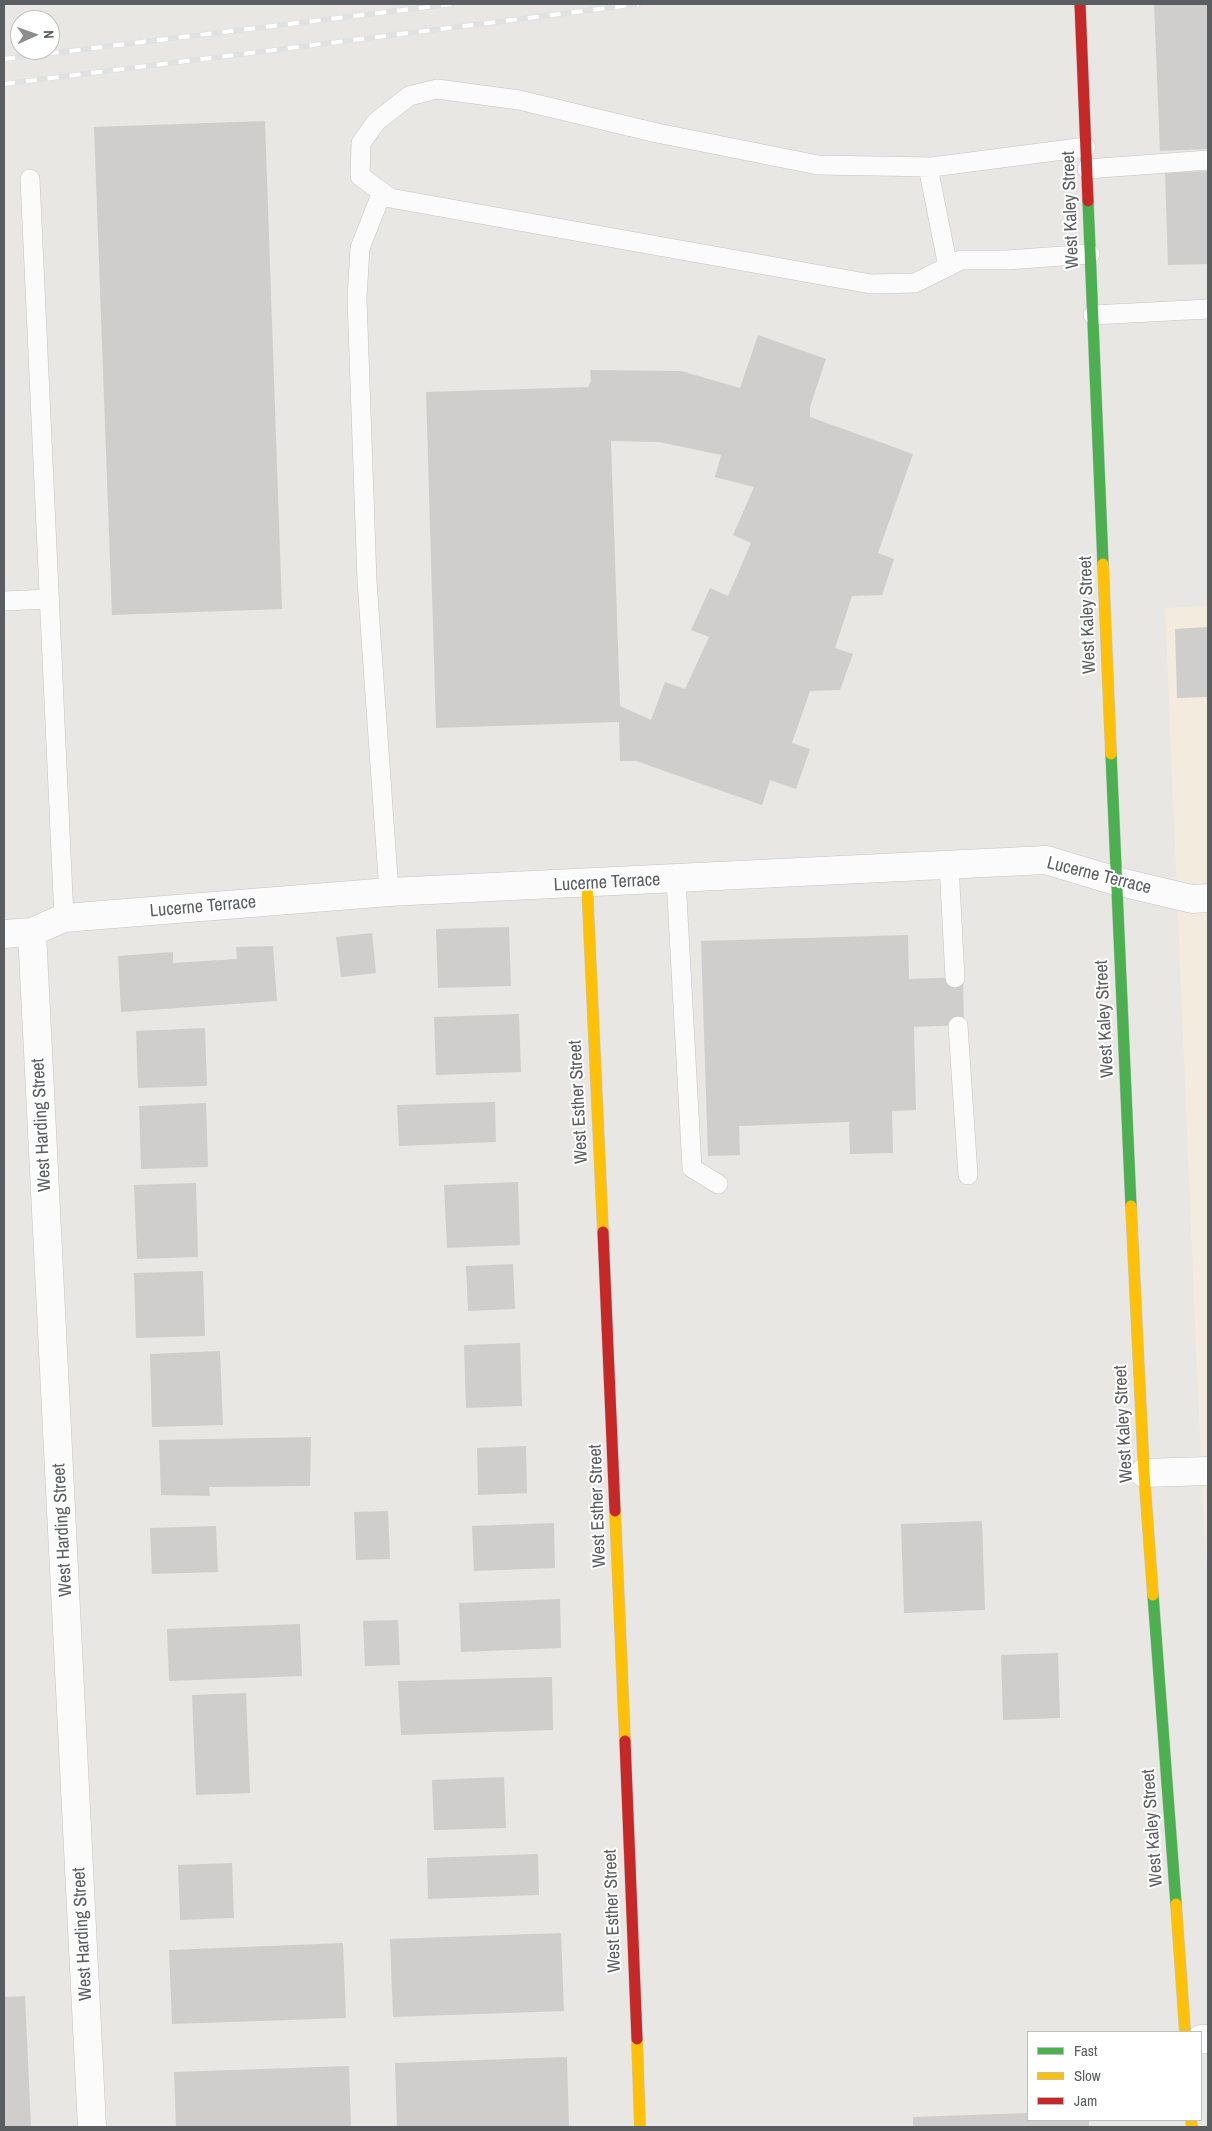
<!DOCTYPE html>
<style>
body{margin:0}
#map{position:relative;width:1212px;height:2131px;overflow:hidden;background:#e9e7e4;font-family:"Archivo Narrow",sans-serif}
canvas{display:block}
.frame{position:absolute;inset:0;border:5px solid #5a5e60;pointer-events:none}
.legend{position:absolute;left:1027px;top:2031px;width:175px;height:90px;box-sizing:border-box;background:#fff;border:1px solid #bdbfbf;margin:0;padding:6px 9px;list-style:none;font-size:15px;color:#5a5e60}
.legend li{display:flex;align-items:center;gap:10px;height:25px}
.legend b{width:25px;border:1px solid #bdbfbf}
.north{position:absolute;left:10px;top:10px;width:50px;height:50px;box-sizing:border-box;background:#fff;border:1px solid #bdbfbf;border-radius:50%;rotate:88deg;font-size:14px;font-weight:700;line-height:20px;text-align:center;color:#5a5e60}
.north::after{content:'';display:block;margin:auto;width:18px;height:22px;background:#8c8e8e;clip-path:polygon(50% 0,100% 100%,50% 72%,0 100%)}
</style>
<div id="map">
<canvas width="1212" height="2131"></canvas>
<div class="frame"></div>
<ul class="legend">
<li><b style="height:6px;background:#4caf50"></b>Fast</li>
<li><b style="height:6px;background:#ffc107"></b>Slow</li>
<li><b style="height:6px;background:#c62828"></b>Jam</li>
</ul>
<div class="north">N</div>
</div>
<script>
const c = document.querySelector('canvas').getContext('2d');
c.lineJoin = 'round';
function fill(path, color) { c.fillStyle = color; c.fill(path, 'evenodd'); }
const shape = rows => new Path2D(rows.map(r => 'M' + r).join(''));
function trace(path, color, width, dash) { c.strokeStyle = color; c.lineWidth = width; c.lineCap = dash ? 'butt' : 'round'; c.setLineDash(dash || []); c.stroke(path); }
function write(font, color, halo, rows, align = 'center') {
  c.font = font + ' "Archivo Narrow",sans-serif'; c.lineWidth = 4; c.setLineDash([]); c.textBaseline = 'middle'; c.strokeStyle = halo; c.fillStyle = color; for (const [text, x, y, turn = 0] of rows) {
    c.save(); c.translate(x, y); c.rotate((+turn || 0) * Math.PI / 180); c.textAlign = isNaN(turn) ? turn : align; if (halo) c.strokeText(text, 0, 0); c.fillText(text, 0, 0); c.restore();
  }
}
fill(shape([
 [1208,606,1208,1582,1203,1510,1165,608]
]), '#f2ebde');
fill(shape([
 [1154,4,1208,4,1208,149,1160,151],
 [265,121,282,609,112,615,94,127],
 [1208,171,1208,264,1168,265,1165,173],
 [758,335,826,359,810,407,810,417,913,454,878,553,894,559,882,595,852,596,835,648,853,654,840,690,810,691,792,743,810,749,796,789,770,780,762,805,636,761,620,761,619,722,436,728,426,392,588,387,591,381,590,370,681,371,740,388],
 [611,441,659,442,721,455,715,477,754,487,733,535,751,543,728,596,710,588,691,630,709,637,685,689,665,682,651,720,620,706],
 [1208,627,1208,697,1177,698,1175,629],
 [509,927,511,986,438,988,436,929],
 [372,933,376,973,341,977,336,937],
 [908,935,909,979,963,977,964,1025,914,1027,916,1110,892,1111,893,1153,850,1154,849,1122,739,1126,740,1155,708,1156,701,941],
 [273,946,277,1001,121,1012,118,956,173,952,173,963,237,959,236,947],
 [519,1014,521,1072,436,1075,434,1017],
 [205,1028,207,1086,138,1088,136,1031],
 [495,1102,496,1142,399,1146,397,1105],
 [206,1103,208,1167,141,1169,139,1106],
 [518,1182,520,1245,447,1248,444,1185],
 [196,1183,198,1257,137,1259,134,1185],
 [513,1264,515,1309,468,1311,466,1266],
 [203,1271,205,1336,136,1338,134,1273],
 [520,1343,522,1406,466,1408,464,1345],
 [220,1351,223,1425,152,1427,150,1354],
 [311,1437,310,1486,209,1487,210,1496,161,1495,159,1440],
 [526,1446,527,1493,478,1495,477,1448],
 [388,1511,390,1559,356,1560,354,1512],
 [982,1521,985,1610,904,1613,901,1524],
 [554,1523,555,1568,474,1571,472,1526],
 [216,1526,218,1572,152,1574,150,1528],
 [560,1599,561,1648,461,1652,459,1603],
 [398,1620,400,1665,365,1666,363,1621],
 [300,1624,302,1676,169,1681,167,1629],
 [1058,1653,1060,1718,1003,1720,1001,1655],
 [552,1677,553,1730,401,1735,398,1681],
 [246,1693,250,1793,196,1795,192,1695],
 [504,1777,506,1828,434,1830,432,1780],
 [538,1854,539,1895,428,1899,427,1858],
 [232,1863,234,1918,180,1920,178,1865],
 [561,1933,564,2011,393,2017,390,1939],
 [343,1943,346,2018,172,2024,169,1950],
 [25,1996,31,2127,4,2127,4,1997],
 [567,2057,569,2127,397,2127,395,2063],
 [349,2066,351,2127,176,2127,174,2072],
 [1028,2113,1028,2120,1089,2120,1089,2127,913,2127,913,2117]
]), '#cfcecc');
const lane = shape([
 [1086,147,932,167,818,165,657,133,519,100,437,89,409,96,376,122,361,143,360,176,390,198,871,284,915,283,961,260,1007,260,1090,254],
 [928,167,948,267],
 [1087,169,1208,160],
 [30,179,64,918],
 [382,192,360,248,357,298,367,581,389,892],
 [1093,315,1208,309],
 [4,601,49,599],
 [949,865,955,978],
 [676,879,692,1168,718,1184],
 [958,1026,968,1175]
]);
const street = shape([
 [32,932,92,2127],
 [4,934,32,932,64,918,389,892,1046,860,1116,881,1192,899,1208,898],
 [1144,1473,1208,1471],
 [1201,2039,1208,2039]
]);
const fast = shape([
 [1088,201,1103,564],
 [1111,754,1131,1206],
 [1153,1595,1176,1904]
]);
const slow = shape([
 [1103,564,1111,754],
 [587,884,603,1232],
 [1131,1206,1144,1473,1153,1595],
 [615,1511,625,1741],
 [1176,1904,1185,2032],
 [637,2039,640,2127],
 [1191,2120,1192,2127]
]);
const jam = shape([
 [1080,4,1088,201],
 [603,1232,615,1511],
 [625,1741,637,2039]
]);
trace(lane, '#c3c4c3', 20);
trace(street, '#c3c4c3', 29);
trace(fast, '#c3c4c3', 12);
trace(slow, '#c3c4c3', 12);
trace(jam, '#c3c4c3', 12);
trace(lane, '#fcfbfb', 19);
trace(street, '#fcfbfb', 28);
trace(fast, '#4caf50', 11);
trace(slow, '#ffc107', 11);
trace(jam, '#c62828', 11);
const rail = shape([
 [4,59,452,4],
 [4,84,639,4]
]);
trace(rail, '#e0e1e1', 5.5);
trace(rail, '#fff', 4, [11]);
write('18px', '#5a5e60', '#fff', [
 ["West Kaley Street",1071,210,-92],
 ["West Kaley Street",1088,615,-92],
 ["Lucerne Terrace",1099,876,14],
 ["Lucerne Terrace",607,883,-3],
 ["Lucerne Terrace",203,907,-5],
 ["West Kaley Street",1105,1019,-93],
 ["West Esther Street",579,1102,-93],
 ["West Harding Street",42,1125,-93],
 ["West Kaley Street",1124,1424,-93],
 ["West Esther Street",598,1506,-92],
 ["West Harding Street",63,1530,-93],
 ["West Kaley Street",1153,1828,-94],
 ["West Esther Street",613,1911,-92],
 ["West Harding Street",83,1934,-93]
]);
</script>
